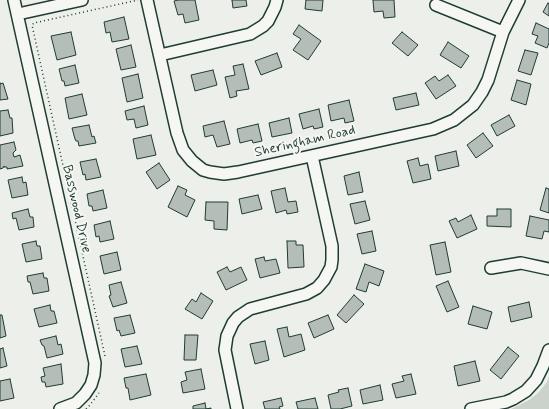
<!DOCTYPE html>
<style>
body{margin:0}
canvas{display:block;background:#edefea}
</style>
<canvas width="549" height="409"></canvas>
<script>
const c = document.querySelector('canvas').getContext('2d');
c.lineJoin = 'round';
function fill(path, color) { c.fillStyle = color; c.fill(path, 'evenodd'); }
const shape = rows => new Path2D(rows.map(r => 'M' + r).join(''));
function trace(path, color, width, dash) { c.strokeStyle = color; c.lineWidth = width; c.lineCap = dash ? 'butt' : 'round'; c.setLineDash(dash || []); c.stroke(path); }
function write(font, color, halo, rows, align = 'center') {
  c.font = font + ' Mynerve,sans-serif'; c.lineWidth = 4; c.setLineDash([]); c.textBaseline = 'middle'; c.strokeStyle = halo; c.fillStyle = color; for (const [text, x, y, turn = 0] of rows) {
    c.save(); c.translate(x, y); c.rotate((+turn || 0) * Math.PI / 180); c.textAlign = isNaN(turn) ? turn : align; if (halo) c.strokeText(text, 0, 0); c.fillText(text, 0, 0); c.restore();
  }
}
fill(shape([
 [549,376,549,409,511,409,529,400,538,393,547,382]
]), '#cbd2cc');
const building = shape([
 [178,0,195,0,199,20,185,23,183,14,178,15,174,1,178,0],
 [232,0,246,0,247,6,233,8,232,0],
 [306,0,323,0,322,11,305,9,306,0],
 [373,0,394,0,395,17,384,18,383,11,374,12,373,0],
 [548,3,549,4,549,16,543,12,548,3],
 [124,17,129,39,112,42,110,32,106,33,104,22,124,17],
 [536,23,549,29,549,43,547,48,535,43,538,36,532,34,536,23],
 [299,25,321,41,308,60,293,50,301,39,293,34,299,25],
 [71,32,76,55,57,60,51,36,71,32],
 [402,32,418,45,408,56,392,43,402,32],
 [448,42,469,56,461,68,440,55,448,42],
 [131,45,136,67,121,70,116,49,131,45],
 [525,50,538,53,531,75,518,71,525,50],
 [277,53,282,67,261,75,255,61,277,53],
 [243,64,249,89,236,91,237,96,230,98,225,77,235,75,233,66,243,64],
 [75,65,79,83,65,86,64,81,62,81,59,69,75,65],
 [213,70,217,85,195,91,191,75,213,70],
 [138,74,143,98,127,102,122,78,138,74],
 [448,75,456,86,436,99,425,83,435,76,439,81,448,75],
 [517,80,531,84,526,105,511,100,517,80],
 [0,83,0,84,3,83,8,99,0,100,0,83],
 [416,93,419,105,396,110,393,98,416,93],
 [82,94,87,115,69,119,65,98,82,94],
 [349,100,354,121,345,123,344,118,331,121,328,105,349,100],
 [144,106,148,125,136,128,134,119,127,120,125,111,144,106],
 [319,109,323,127,314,129,313,126,303,129,299,114,319,109],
 [8,110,10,118,12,118,13,133,0,136,0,111,8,110],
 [509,115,515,126,497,136,491,125,509,115],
 [289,118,292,133,272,137,269,123,289,118],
 [224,121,230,144,217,147,213,135,205,137,203,126,224,121],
 [258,124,262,141,253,143,252,140,240,143,237,129,258,124],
 [89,125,92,137,94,136,96,143,79,146,78,141,76,141,75,139,72,128,89,125],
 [483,133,493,146,476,158,467,145,483,133],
 [151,135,156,155,137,159,133,139,151,135],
 [14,142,16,150,13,153,14,157,20,155,23,166,7,169,7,167,4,167,4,166,3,168,0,169,0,145,14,142],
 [456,151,459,166,438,171,435,156,456,151],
 [418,158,420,166,428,164,431,179,413,183,407,161,418,158],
 [96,159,101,177,86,180,85,174,83,175,80,162,96,159],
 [159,163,170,180,157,189,146,172,159,163],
 [359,172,363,192,348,195,344,176,359,172],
 [22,177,23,183,26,182,28,195,12,198,8,180,22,177],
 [178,186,187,190,185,195,195,200,187,217,168,207,178,186],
 [285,188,288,202,296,201,298,212,287,214,286,210,276,213,271,191,285,188],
 [546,188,549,189,549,213,540,210,546,188],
 [103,190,107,208,93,211,92,206,89,206,87,194,103,190],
 [258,195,262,209,242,214,239,199,258,195],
 [365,201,370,220,355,224,350,204,365,201],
 [206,202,228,202,227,230,214,229,214,221,205,220,206,202],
 [28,209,30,217,33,217,34,227,19,230,16,218,13,219,12,213,28,209],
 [497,209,511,209,511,227,487,226,487,216,497,216,497,209],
 [471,215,477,229,457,238,449,221,456,218,458,222,471,215],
 [530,216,549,220,549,232,544,231,542,239,526,236,530,216],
 [110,221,114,239,100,242,99,236,96,237,94,225,110,221],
 [372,231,376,251,362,254,357,234,372,231],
 [36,241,37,246,40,246,42,259,26,262,22,244,36,241],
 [287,241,296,241,296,245,303,245,304,267,288,268,287,241],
 [445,242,451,272,436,275,430,245,445,242],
 [117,252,121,270,104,274,100,256,117,252],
 [264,257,265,261,276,259,280,273,260,278,255,259,264,257],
 [365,264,384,271,379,286,369,282,366,292,356,289,365,264],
 [227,267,230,272,241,267,247,280,226,290,217,272,227,267],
 [43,273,44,278,47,278,49,291,33,294,30,282,28,282,27,276,43,273],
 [448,281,459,307,447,312,436,286,448,281],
 [121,282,127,303,113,307,109,296,111,295,109,285,121,282],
 [201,293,213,301,202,319,185,309,192,299,196,302,201,293],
 [354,295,364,304,346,323,337,315,354,295],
 [529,302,532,317,511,322,508,307,529,302],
 [50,305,51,311,54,311,57,323,39,327,34,309,50,305],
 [473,306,492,312,487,329,468,324,473,306],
 [0,315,2,315,6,336,0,338,0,315],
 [130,315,135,333,121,336,119,330,117,331,114,318,130,315],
 [328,315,334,329,314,338,308,323,328,315],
 [287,327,289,337,301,334,305,350,284,357,277,329,287,327],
 [185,335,198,335,196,360,184,360,185,335],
 [56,336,58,345,61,344,63,354,47,358,44,346,42,345,40,340,56,336],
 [265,341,269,360,255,364,250,344,265,341],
 [137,346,142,364,125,367,121,349,137,346],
 [508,347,519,356,501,379,490,370,508,347],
 [3,348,7,366,0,368,0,349,3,348],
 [475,361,480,381,458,386,454,366,475,361],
 [61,364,63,384,46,387,45,382,42,382,41,377,45,376,43,368,61,364],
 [201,369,205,389,183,393,181,382,187,380,185,372,201,369],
 [146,374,151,395,130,400,128,388,126,388,124,378,146,374],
 [411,374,416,394,396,398,392,384,404,381,402,376,411,374],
 [10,379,14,398,0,401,0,381,10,379],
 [380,385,383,400,363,404,360,390,380,385],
 [348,388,352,406,340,409,331,409,328,395,339,392,338,390,348,388],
 [281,398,283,406,279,407,280,409,265,409,263,402,281,398],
 [315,398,318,409,298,409,296,402,315,398],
 [205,403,206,409,211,408,211,409,193,409,193,406,205,403]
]);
fill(building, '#b4bdb8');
trace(building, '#1f3d34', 1);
const street = shape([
 [14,0,95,363,94,375,91,385,85,394,76,403,60,409],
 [147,0,177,133,183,150,192,161,203,170,210,172,224,174,238,172,433,129,454,120,473,105,482,92,488,80,503,32,519,0],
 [436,5,503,32],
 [18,14,82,0],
 [160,55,250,34,263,26,268,21,275,7,277,0],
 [491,268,521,263,549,269],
 [237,409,225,350,227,336,233,323,238,317,250,309,306,294,317,288,324,280,331,267,332,260,332,246,312,156],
 [471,409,506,402,513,399,526,391,536,380,543,366,549,350]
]);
trace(street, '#1f3d34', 14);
trace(shape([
 [105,356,32,25,34,23,138,0],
 [86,409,90,405,99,393]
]), '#1f3d34', 1.5, [1, 3]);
trace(street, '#f6f6f2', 11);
write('14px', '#1f3d34', '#f6f6f2', [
 ["Sheringham Road",305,142,-13],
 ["Basswood Drive",76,209,77]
]);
</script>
